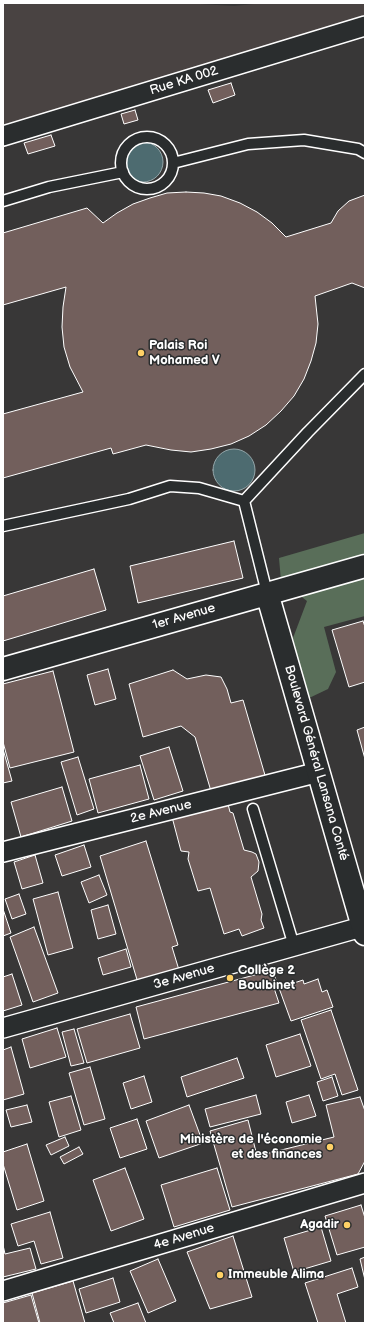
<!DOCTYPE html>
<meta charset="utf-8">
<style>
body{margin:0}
#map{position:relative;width:368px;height:1326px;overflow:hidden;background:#383737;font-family:"Balsamiq Sans",sans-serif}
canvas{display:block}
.frame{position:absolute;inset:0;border:4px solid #fff;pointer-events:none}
</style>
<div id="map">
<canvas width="368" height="1326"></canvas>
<div class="frame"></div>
</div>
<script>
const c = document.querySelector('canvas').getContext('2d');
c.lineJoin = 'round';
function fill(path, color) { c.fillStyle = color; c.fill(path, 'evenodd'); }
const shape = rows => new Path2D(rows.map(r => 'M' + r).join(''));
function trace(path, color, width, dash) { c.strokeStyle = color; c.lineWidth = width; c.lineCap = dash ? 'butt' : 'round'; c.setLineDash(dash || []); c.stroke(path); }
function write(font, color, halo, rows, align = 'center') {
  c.font = font + ' "Balsamiq Sans",sans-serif'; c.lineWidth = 3; c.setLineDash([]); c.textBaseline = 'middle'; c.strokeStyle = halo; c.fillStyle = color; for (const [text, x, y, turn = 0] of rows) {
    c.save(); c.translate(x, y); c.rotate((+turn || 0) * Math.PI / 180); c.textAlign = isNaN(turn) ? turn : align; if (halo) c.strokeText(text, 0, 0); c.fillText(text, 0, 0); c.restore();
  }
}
fill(shape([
 [3,3,184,3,234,6,263,3,365,3,365,19,221,60,3,125]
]), '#494342');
fill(shape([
 [365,533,365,616,324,627,336,672,328,689,307,699,293,638,307,601,281,581,279,558]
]), '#596e59');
const water = shape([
 '123 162a20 20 0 1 1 40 0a20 20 0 1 1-40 0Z',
 '213 470a21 21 0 1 1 42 0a21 21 0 1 1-42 0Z'
]);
fill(water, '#4d6b70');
trace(water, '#94a6a9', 1);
const building = shape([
 [231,83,235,95,213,103,208,90,231,83],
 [135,110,138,120,124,124,121,114,135,110],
 [51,135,55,146,28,154,24,143,51,135],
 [186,192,204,193,221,196,240,203,257,212,272,223,286,237,331,223,338,211,349,201,365,195,365,288,352,283,315,296,318,324,316,343,311,361,304,379,294,396,281,411,266,425,249,436,231,444,211,449,191,452,171,450,146,445,113,454,111,448,3,478,3,414,83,392,70,367,64,347,62,327,63,307,66,287,3,305,3,233,87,208,103,223,117,213,133,204,150,198,167,193,186,192],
 [234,541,243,578,138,603,130,566,234,541],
 [94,569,106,610,3,641,3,596,94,569],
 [363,621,365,627,365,682,349,687,332,630,363,621],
 [108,669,116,699,95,705,87,675,108,669],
 [173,670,187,679,206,675,221,677,227,689,231,703,243,700,267,782,213,798,195,737,181,726,143,737,129,684,173,670],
 [53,671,74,752,10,768,3,742,3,684,53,671],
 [365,727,365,759,357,730,365,727],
 [169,747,183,791,154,800,140,756,169,747],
 [3,749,12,781,3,783,3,749],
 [78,757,94,809,77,815,61,762,78,757],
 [140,765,149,799,98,813,89,779,140,765],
 [62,787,72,821,21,837,11,802,62,787],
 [227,800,230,812,233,813,244,850,252,852,256,854,259,862,258,871,251,877,262,914,261,920,264,928,242,936,239,929,224,934,210,888,198,891,188,859,189,852,181,851,172,817,227,800],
 [146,841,178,945,172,947,179,970,138,983,100,856,146,841],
 [84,845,91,867,62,876,55,855,84,845],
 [35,855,43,883,22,889,14,862,35,855],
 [99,875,107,895,89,903,81,882,99,875],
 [58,892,73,948,48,955,33,899,58,892],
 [19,894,26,914,12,919,5,899,19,894],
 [108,905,116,934,98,939,91,910,108,905],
 [3,909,11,933,3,936,3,909],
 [34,927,58,993,33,1002,10,937,34,927],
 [126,949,131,967,103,975,98,958,126,949],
 [273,970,276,980,272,982,279,1003,144,1039,136,1007,273,970],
 [12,974,22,1005,3,1011,3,977,12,974],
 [318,979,322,992,327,990,333,1007,291,1021,279,988,303,980,304,984,318,979],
 [331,1010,358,1090,342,1095,335,1074,321,1079,301,1020,331,1010],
 [130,1014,140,1048,87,1063,77,1029,130,1014],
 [57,1028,66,1057,30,1068,22,1039,57,1028],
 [74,1029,84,1063,71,1066,62,1032,74,1029],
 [300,1034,311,1066,276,1077,266,1045,300,1034],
 [11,1047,24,1094,3,1100,3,1050,11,1047],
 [237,1058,244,1078,187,1097,181,1077,237,1058],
 [90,1067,105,1119,84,1125,69,1073,90,1067],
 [144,1076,152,1102,131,1109,123,1083,144,1076],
 [332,1077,338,1096,323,1101,317,1082,332,1077],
 [256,1095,261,1114,210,1127,205,1109,256,1095],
 [309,1095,316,1116,292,1123,286,1102,309,1095],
 [71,1096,81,1130,59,1137,49,1102,71,1096],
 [360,1097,365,1111,365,1161,358,1174,232,1207,210,1131,248,1120,257,1156,334,1137,326,1105,360,1097],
 [27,1105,32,1122,11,1127,6,1110,27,1105],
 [189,1105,203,1143,159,1158,146,1121,189,1105],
 [137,1119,147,1149,120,1158,110,1128,137,1119],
 [65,1137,69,1146,51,1155,46,1145,65,1137],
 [27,1144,44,1201,17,1210,3,1164,3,1152,27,1144],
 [79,1147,83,1154,64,1164,60,1157,79,1147],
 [125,1168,144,1219,111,1231,93,1180,125,1168],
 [217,1168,230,1210,174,1227,161,1185,217,1168],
 [361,1205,365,1218,365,1247,337,1255,325,1216,361,1205],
 [50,1212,63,1258,41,1264,34,1241,18,1246,11,1224,50,1212],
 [321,1227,331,1261,294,1272,284,1238,321,1227],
 [233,1236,252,1297,210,1309,187,1252,233,1236],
 [3,1245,5,1254,30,1248,36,1269,3,1277,3,1245],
 [365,1257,365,1280,360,1259,365,1257],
 [158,1259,176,1301,148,1313,130,1271,158,1259],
 [352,1268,358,1287,337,1294,346,1323,318,1323,305,1283,352,1268],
 [113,1278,120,1302,86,1313,79,1289,113,1278],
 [73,1281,85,1323,40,1323,32,1293,73,1281],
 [31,1295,39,1323,3,1323,3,1303,31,1295],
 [138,1303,146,1323,114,1323,110,1313,138,1303]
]);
fill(building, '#725f5c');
trace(building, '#fff', 1);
const service = shape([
 '121 163a26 26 0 1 1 52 0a26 26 0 1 1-52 0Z',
 [173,163,248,144,304,140,358,149,365,153],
 [3,201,49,187,123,172],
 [244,501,308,432,365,374],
 [244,501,267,593],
 [3,526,129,499,170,486,199,488,244,501],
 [253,809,294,946]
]);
const minor = shape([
 [3,136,365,26],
 [3,852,319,772],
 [3,1028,365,926],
 [3,1291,365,1183]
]);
const tertiary = shape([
 [267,593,365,934],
 [3,669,365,566]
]);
trace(service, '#fff', 13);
trace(minor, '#fff', 22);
trace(tertiary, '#fff', 25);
trace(service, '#2a2d2e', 10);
trace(minor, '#2a2d2e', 19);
trace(tertiary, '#2a2d2e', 22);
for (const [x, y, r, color] of [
 [141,353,4,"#ffd166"],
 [230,978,4,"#ffd166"],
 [330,1147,4,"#ffd166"],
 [347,1225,4,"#ffd166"],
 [220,1275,4,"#ffd166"]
]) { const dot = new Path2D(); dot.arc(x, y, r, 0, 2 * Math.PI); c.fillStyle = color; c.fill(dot); trace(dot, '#2a2d2e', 1.5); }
write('13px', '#fff', '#2a2d2e', [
 ["Rue KA 002",184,81,-17],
 ["1er Avenue",184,617,-16],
 ["Boulevard Général Lansana Conté",316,763,74],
 ["2e Avenue",161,812,-14],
 ["3e Avenue",184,977,-16],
 ["4e Avenue",184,1237,-17]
]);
write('bold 13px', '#fff', '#2a2d2e', [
 ["Palais Roi",149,346],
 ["Mohamed V",149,361],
 ["Collège 2",238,971],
 ["Boulbinet",238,986],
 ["Ministère de l'économie",322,1140,"right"],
 ["et des finances",322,1155,"right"],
 ["Agadir",339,1225,"right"],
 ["Immeuble Alima",228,1275]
], 'left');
</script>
